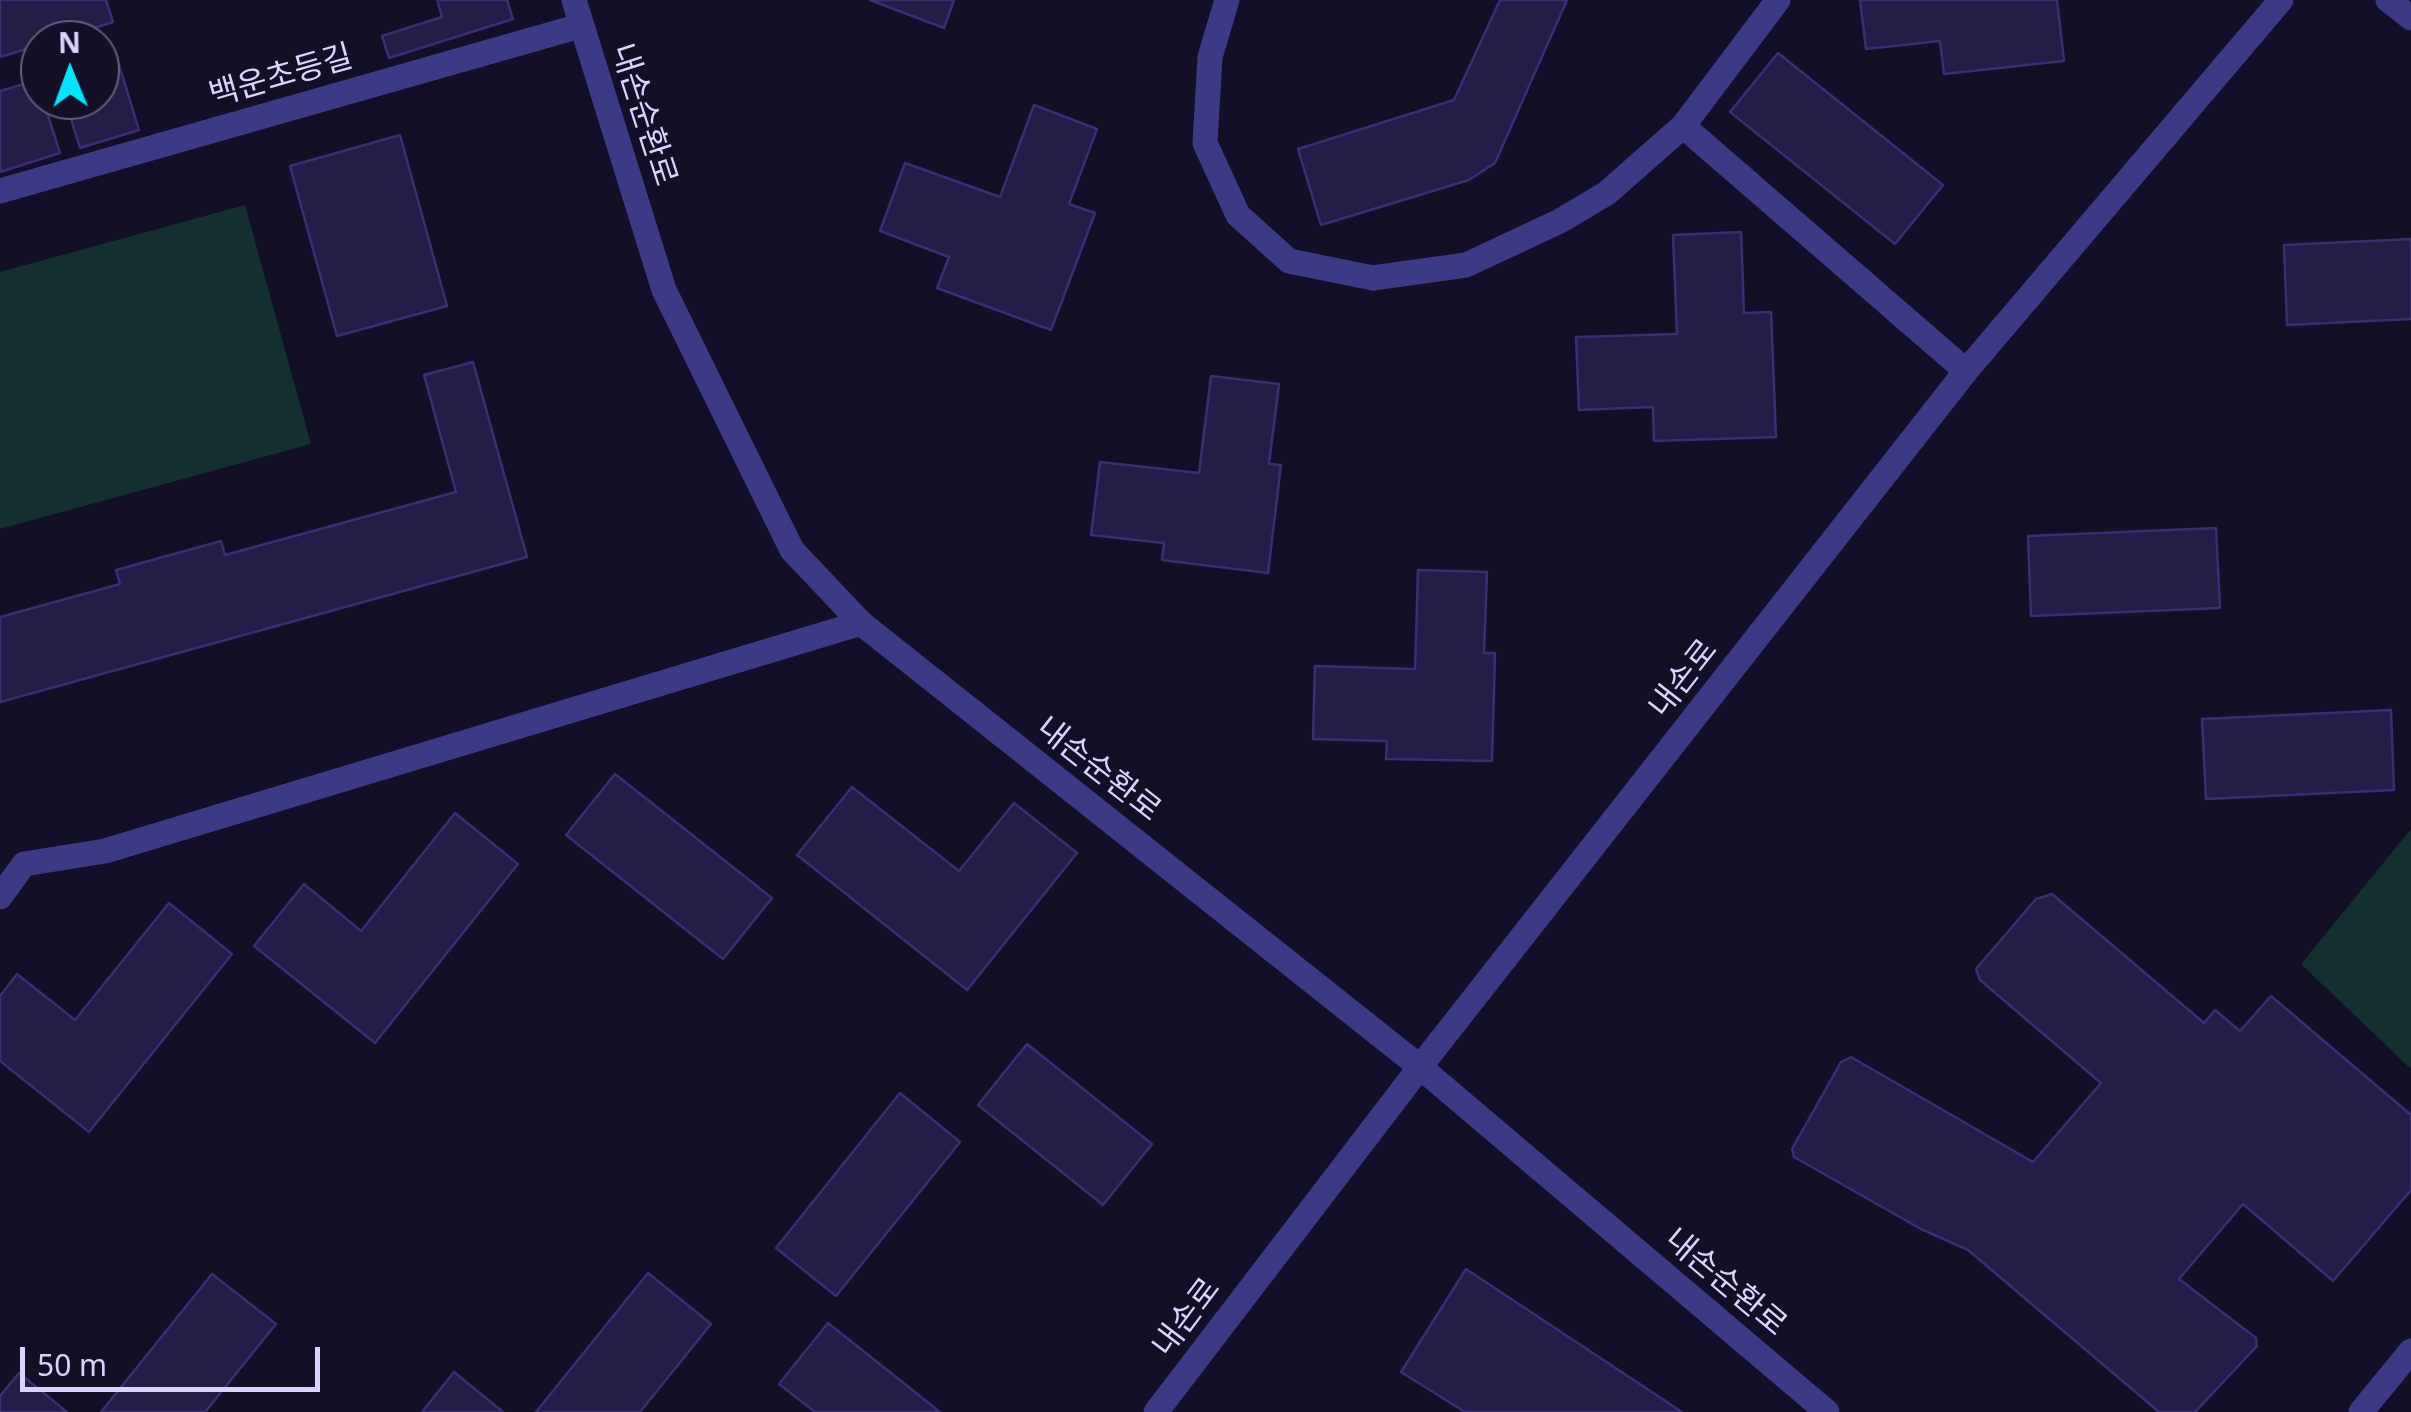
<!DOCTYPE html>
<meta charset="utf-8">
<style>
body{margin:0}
#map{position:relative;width:2411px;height:1412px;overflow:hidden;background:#130f26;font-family:"Noto Sans",sans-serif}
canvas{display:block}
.north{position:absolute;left:20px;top:20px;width:100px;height:100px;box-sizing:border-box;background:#130f26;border:2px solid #625e7d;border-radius:50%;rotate:359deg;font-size:28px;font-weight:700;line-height:40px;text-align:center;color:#d9d4ff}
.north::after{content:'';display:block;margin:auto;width:35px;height:45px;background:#00e5ff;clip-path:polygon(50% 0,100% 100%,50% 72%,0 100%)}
.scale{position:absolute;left:20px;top:1347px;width:300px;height:45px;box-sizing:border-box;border:5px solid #d9d4ff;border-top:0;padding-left:12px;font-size:30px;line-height:35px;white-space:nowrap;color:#d9d4ff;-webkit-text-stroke:8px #130f26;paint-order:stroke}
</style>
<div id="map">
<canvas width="2411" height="1412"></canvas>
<div class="north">N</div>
<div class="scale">50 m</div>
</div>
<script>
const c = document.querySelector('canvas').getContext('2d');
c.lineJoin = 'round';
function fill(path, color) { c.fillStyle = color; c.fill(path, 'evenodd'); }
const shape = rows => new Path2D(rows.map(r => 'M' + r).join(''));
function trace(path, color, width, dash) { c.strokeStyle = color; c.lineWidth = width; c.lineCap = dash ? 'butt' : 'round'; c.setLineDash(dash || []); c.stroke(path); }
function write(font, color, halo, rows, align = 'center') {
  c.font = font + ' "Noto Sans","Noto Sans KR",sans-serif'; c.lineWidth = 9; c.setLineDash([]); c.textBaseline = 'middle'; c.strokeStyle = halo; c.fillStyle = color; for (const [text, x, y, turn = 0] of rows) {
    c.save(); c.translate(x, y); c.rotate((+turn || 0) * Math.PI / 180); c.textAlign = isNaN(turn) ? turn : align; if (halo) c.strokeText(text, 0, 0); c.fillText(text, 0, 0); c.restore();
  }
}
fill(shape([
 [245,205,311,444,0,529,0,272],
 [2411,829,2411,1069,2301,964]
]), '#12302f');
const building = shape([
 [0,0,106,0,113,22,56,40,40,40,40,45,0,57,0,0],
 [437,0,507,0,513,19,389,58,382,36,442,17,437,0],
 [870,0,954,0,944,28,870,0],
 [1500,0,1567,0,1495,163,1469,180,1321,225,1298,149,1454,100,1500,0],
 [1860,0,2057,0,2064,61,1944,74,1940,41,1866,49,1860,0],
 [1778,53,1943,185,1895,244,1730,112,1778,53],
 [117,58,139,130,80,148,65,100,100,100,100,63,117,58],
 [37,80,40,100,43,100,60,153,0,172,0,91,37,80],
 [1034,105,1097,129,1069,204,1095,213,1051,330,937,288,949,257,880,231,905,163,1000,197,1034,105],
 [400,135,447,306,337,336,290,166,400,135],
 [1741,232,1744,313,1771,312,1776,437,1654,441,1653,407,1579,410,1576,337,1677,334,1673,235,1741,232],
 [2411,239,2411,319,2287,325,2284,245,2411,239],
 [473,362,527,557,0,702,0,617,120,584,116,570,221,541,225,555,456,492,424,375,473,362],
 [1211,376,1279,384,1269,464,1281,465,1268,573,1162,560,1164,543,1091,535,1100,462,1199,473,1211,376],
 [2216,528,2220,608,2031,616,2028,536,2216,528],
 [1418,570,1487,572,1484,653,1495,653,1492,761,1386,759,1387,741,1313,739,1315,666,1415,669,1418,570],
 [2391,710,2394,790,2206,799,2202,719,2391,710],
 [615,774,772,898,723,959,566,835,615,774],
 [852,787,959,871,1014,803,1077,853,967,990,797,855,852,787],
 [455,813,518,864,375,1043,254,946,304,884,361,931,455,813],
 [2052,894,2204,1023,2215,1010,2240,1031,2271,996,2411,1115,2411,1190,2333,1281,2243,1204,2179,1279,2256,1338,2257,1346,2195,1412,2159,1412,1968,1250,1921,1229,1794,1157,1792,1149,1841,1062,1851,1057,2033,1162,2101,1083,1980,980,1976,969,2036,899,2052,894],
 [169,903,232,954,89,1132,0,1061,0,996,17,974,75,1020,169,903],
 [1027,1044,1152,1144,1103,1205,978,1105,1027,1044],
 [900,1093,960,1142,836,1296,776,1248,900,1093],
 [1466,1269,1682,1412,1465,1412,1401,1372,1466,1269],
 [648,1273,711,1324,640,1412,536,1412,648,1273],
 [212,1274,276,1324,205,1412,101,1412,212,1274],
 [828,1323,940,1412,815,1412,779,1384,828,1323],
 [454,1372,503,1412,422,1412,454,1372],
 [19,1373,67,1412,0,1412,0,1396,19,1373]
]);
fill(building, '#241b47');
trace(building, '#3b2d73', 2.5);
trace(shape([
 [1227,0,1210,57,1205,143,1238,215,1289,261,1373,278,1466,265,1560,221,1607,193,1683,126,1778,0],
 [2388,0,2411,18],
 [1683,126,1966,371],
 [0,191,580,26],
 [0,897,24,864,105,851,861,623]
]), '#3d3a85', 25);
trace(shape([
 [574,0,664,290,792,550,861,623,1420,1067,1827,1412],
 [1156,1412,1420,1067,1966,371,2281,0],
 [2361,1412,2411,1351]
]), '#3d3a85', 25);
write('32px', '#d9d4ff', '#130f26', [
 ["백운초등길",281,77,-16],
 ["내손순환로",643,115,72],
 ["내손로",1684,679,-52],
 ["내손순환로",1098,770,38],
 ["내손순환로",1725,1283,40],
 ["내손로",1187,1318,-53]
]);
</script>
